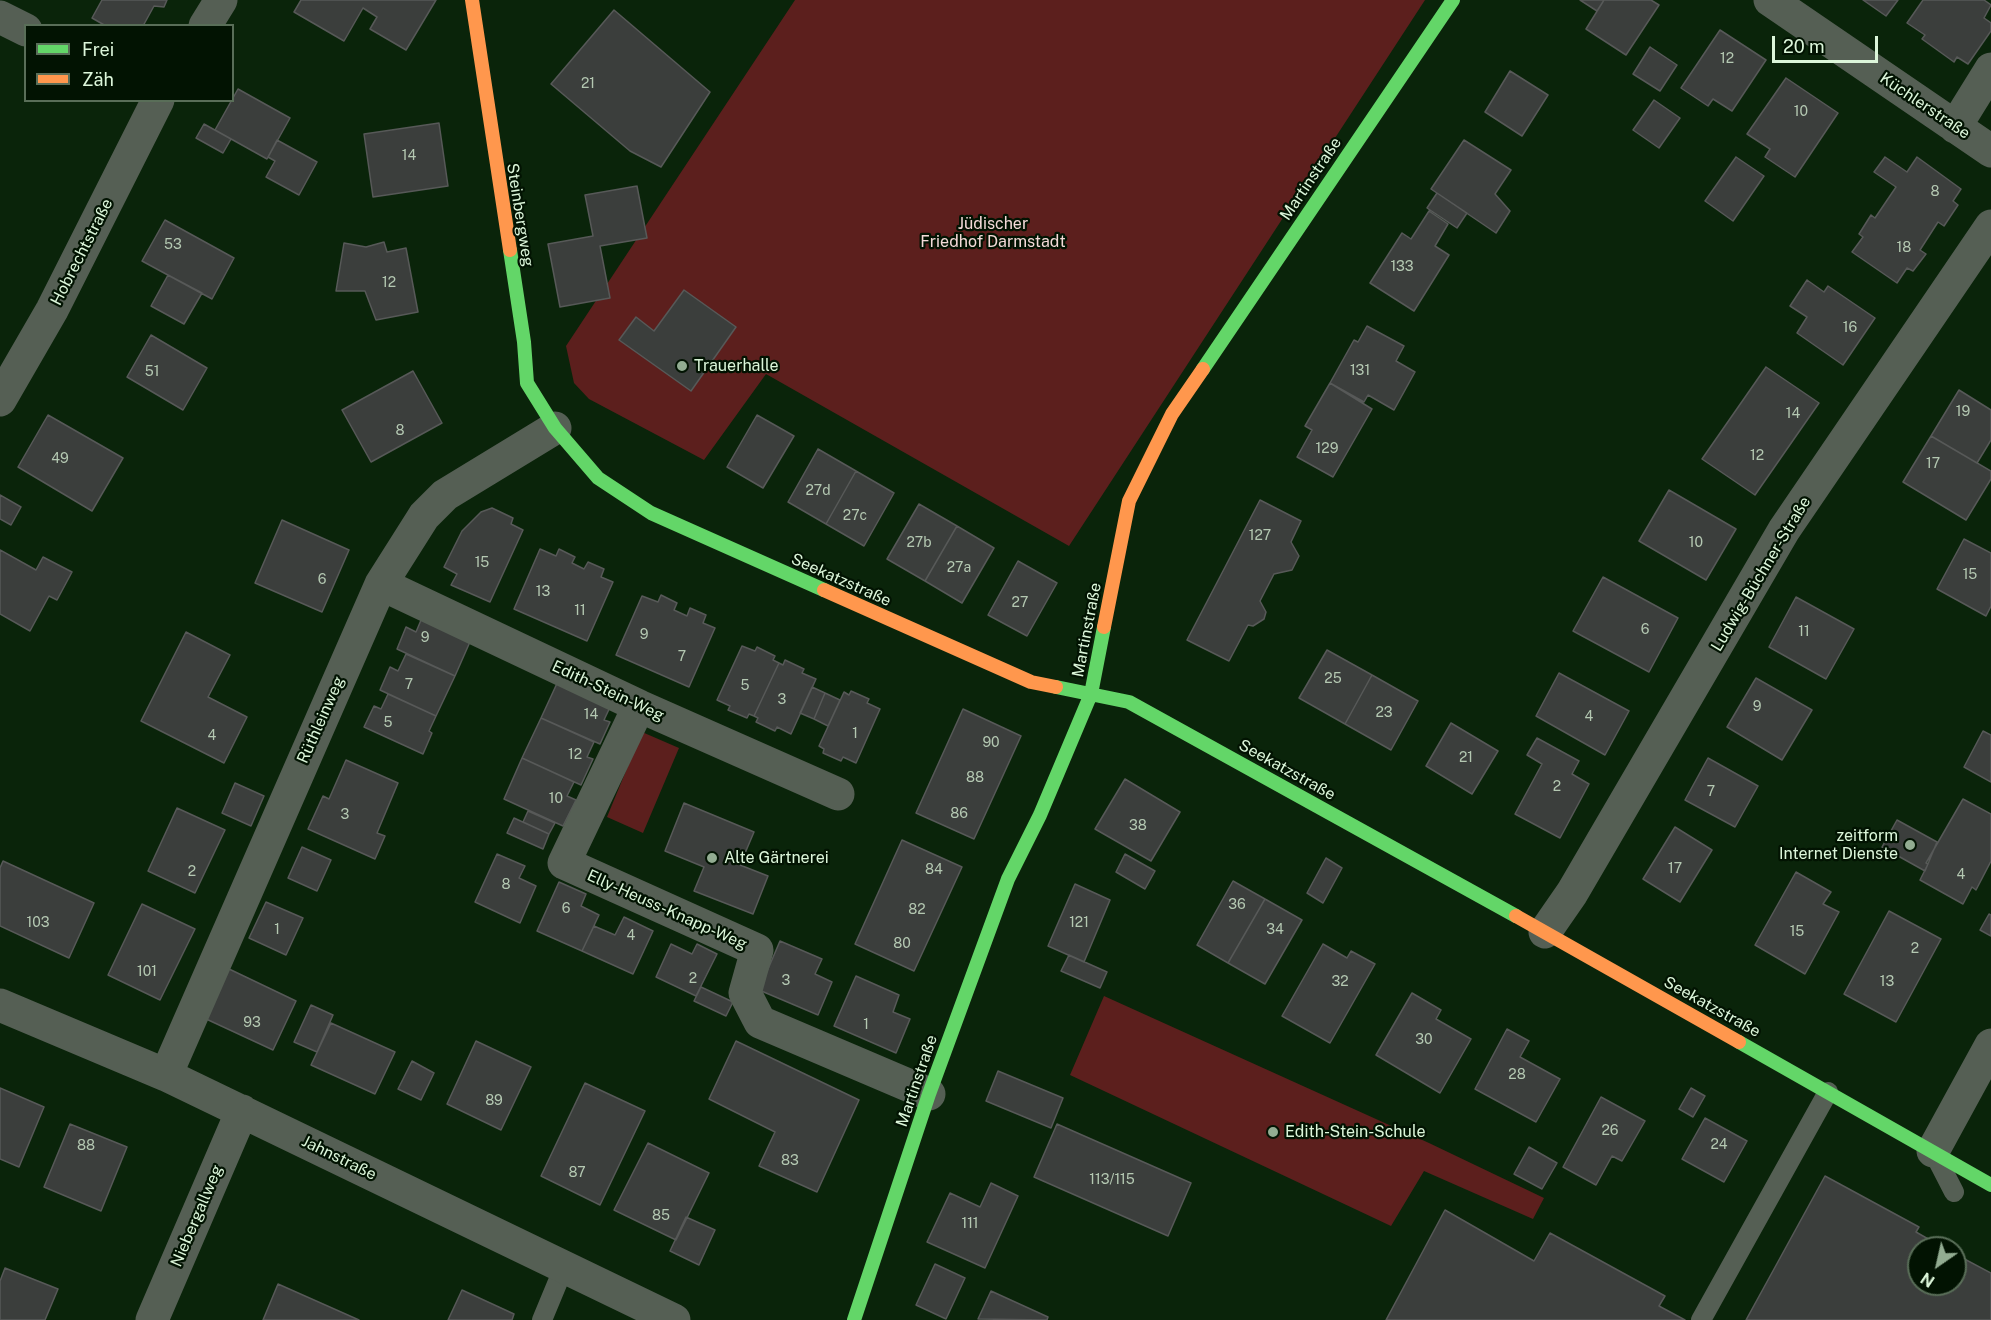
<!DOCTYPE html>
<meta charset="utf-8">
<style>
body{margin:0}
#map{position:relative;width:1991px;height:1320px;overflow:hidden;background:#0a240a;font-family:"Public Sans",sans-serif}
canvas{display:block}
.legend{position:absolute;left:24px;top:24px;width:210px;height:78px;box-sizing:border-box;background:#021302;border:2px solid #596e58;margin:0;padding:8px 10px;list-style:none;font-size:18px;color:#dcf6da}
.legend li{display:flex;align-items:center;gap:12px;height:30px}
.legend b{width:30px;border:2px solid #596e58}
.north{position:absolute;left:1907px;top:1236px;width:60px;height:60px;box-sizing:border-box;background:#021302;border:2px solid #596e58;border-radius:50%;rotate:214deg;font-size:16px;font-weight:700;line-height:24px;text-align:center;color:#dcf6da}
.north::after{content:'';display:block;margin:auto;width:21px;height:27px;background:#92ac91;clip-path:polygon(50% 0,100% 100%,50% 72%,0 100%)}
.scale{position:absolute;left:1772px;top:36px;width:106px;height:27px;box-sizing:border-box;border:3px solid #dcf6da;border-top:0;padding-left:8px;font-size:18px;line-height:21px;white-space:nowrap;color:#dcf6da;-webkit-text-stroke:4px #021302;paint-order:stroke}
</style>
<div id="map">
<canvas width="1991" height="1320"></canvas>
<ul class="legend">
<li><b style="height:8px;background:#63d668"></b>Frei</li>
<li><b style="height:8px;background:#ff974d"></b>Zäh</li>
</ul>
<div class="north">N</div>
<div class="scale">20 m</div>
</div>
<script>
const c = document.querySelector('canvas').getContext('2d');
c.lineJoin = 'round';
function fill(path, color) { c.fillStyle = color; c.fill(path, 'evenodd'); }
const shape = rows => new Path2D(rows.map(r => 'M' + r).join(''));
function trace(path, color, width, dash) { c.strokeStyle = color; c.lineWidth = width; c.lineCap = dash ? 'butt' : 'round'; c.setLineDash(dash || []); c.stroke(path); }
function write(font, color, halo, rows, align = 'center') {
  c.font = font + ' "Public Sans",sans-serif'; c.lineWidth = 4.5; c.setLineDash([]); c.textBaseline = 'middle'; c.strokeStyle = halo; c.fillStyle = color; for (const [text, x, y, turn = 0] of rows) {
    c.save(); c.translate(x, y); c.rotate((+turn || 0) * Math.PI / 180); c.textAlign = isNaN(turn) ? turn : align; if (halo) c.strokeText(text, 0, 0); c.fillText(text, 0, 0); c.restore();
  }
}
fill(shape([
 [795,0,1425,0,1069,546,766,374,704,460,589,399,574,383,566,346],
 [642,732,679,748,643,833,607,817],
 [1104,996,1429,1143,1544,1198,1533,1219,1424,1171,1391,1226,1070,1075]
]), '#5c1f1d');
const building = shape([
 [102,0,167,0,164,7,154,6,143,26,106,26,92,18,102,0],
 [301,0,436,0,406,50,370,29,377,17,363,8,344,41,294,12,301,0],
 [1580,0,1604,0,1597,11,1580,0],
 [1604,0,1651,0,1659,5,1626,55,1586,29,1604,0],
 [1863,0,1898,0,1886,16,1863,0],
 [1923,0,1984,0,1991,5,1984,18,1991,23,1991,31,1968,64,1957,57,1954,62,1922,39,1925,35,1907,23,1923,0],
 [614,10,710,92,661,167,630,151,551,84,614,10],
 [1720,30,1766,60,1732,111,1713,99,1708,106,1681,88,1720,30],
 [1650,47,1677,65,1660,91,1633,74,1650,47],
 [1510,71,1548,95,1522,136,1485,112,1510,71],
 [1786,78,1838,113,1795,177,1765,157,1770,149,1747,134,1786,78],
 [238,89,290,118,267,159,215,130,238,89],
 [1654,100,1680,118,1659,148,1633,130,1654,100],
 [439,123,448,186,373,197,364,134,439,123],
 [204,124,231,139,223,153,196,138,204,124],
 [277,140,317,162,299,195,266,177,275,161,268,157,277,140],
 [1464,140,1511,170,1495,194,1510,211,1496,233,1431,189,1464,140],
 [1736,157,1764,176,1733,221,1705,201,1736,157],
 [1885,157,1907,172,1917,157,1961,189,1953,201,1958,205,1944,226,1938,222,1920,250,1926,254,1913,271,1907,268,1897,283,1852,252,1863,237,1859,234,1871,215,1875,218,1896,187,1874,172,1885,157],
 [637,186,647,238,600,246,610,298,560,307,548,244,593,236,585,195,637,186],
 [1437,193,1467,213,1457,228,1427,208,1437,193],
 [1429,211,1448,224,1435,246,1449,255,1414,311,1370,283,1402,233,1411,239,1429,211],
 [165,220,234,258,212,299,142,261,165,220],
 [384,242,387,252,406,248,418,312,376,320,365,291,336,291,344,243,366,247,384,242],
 [168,275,202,293,184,324,151,306,168,275],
 [1807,280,1824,292,1828,286,1875,318,1843,365,1797,333,1807,317,1790,306,1807,280],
 [684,290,736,327,691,391,619,340,636,317,654,331,684,290],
 [1367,326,1404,346,1396,361,1415,372,1394,410,1368,395,1364,402,1330,383,1354,340,1358,342,1367,326],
 [151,335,207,368,183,410,127,377,151,335],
 [1766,367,1819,403,1755,495,1702,459,1766,367],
 [413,371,442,423,371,462,342,410,413,371],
 [1330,383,1372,409,1333,477,1297,457,1312,430,1305,426,1330,383],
 [1959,390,1991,410,1991,440,1977,463,1931,436,1959,390],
 [48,415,123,458,92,511,18,467,48,415],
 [757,415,794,436,763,488,727,467,757,415],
 [1931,436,1991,471,1991,479,1966,520,1903,482,1931,436],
 [818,449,856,471,826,524,788,502,818,449],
 [856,471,894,493,864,546,826,524,856,471],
 [1669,490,1736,529,1706,580,1639,541,1669,490],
 [0,495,21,507,11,525,0,519,0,495],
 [1260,500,1301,521,1291,542,1299,556,1292,570,1274,574,1260,601,1266,612,1264,619,1253,626,1248,625,1229,661,1187,640,1260,500],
 [919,504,957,526,925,581,887,559,919,504],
 [492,508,513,518,511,524,523,530,490,602,451,585,457,574,444,567,462,531,481,512,492,508],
 [282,520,349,550,322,612,255,583,282,520],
 [957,526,994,548,962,603,925,581,957,526],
 [1964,539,1991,553,1991,606,1986,616,1937,589,1964,539],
 [540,549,556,556,559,549,575,557,572,563,584,569,588,562,604,569,601,577,613,582,587,641,514,609,540,549],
 [0,550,36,570,43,557,72,572,57,600,49,596,30,631,0,614,0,550],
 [1018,561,1057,583,1027,636,988,615,1018,561],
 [1603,577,1678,618,1649,672,1573,631,1603,577],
 [661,595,677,603,674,610,687,616,690,608,706,615,703,623,715,628,689,687,616,655,642,596,658,602,661,595],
 [1796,597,1854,629,1826,679,1769,647,1796,597],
 [424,613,473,635,455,676,397,649,406,627,416,632,424,613],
 [186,632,230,655,208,697,247,717,224,763,141,721,186,632],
 [742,646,755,651,757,647,775,656,773,660,779,663,754,716,749,714,747,718,728,710,730,706,717,700,742,646],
 [1327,650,1372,675,1345,724,1299,698,1327,650],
 [406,654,455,676,436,716,380,690,390,667,398,671,406,654],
 [785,660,804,669,802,673,816,679,791,734,777,727,775,731,756,722,758,718,754,716,779,663,783,665,785,660],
 [1559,673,1629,711,1605,755,1536,716,1559,673],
 [1372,675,1418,701,1391,750,1345,724,1372,675],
 [1756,678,1812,710,1782,760,1727,727,1756,678],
 [559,679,612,703,604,720,610,722,600,744,541,718,559,679],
 [812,687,825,693,814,719,800,713,812,687],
 [851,691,869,699,867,703,880,709,856,763,843,757,841,761,823,753,824,749,819,746,844,692,849,695,851,691],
 [825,693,840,700,828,726,814,719,825,693],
 [388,694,436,716,429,731,432,733,423,754,364,727,374,706,381,709,388,694],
 [963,709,1021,736,974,839,916,813,963,709],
 [541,718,594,742,587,757,593,759,581,785,522,758,541,718],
 [1451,723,1498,751,1472,794,1426,766,1451,723],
 [1983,731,1991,735,1991,782,1964,767,1983,731],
 [1537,738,1579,761,1572,774,1589,784,1560,838,1515,814,1542,764,1527,755,1537,738],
 [522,758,574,782,567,796,576,800,563,826,504,799,522,758],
 [1708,758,1758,786,1735,827,1685,800,1708,758],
 [346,760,398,783,377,833,385,836,375,859,308,829,323,796,329,799,346,760],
 [1125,779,1180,812,1151,861,1095,829,1125,779],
 [235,783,264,796,251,826,222,813,235,783],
 [1963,799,1991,814,1991,861,1976,890,1972,887,1963,904,1920,880,1928,864,1926,863,1963,799],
 [684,803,754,832,740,865,768,876,753,914,694,891,704,867,665,851,684,803],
 [177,808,225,830,195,893,148,871,177,808],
 [528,811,555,823,549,834,523,822,528,811],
 [514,818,549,834,543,849,507,833,514,818],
 [1897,820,1937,842,1925,871,1882,847,1897,820],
 [1675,827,1712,850,1680,902,1643,879,1675,827],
 [902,840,962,867,914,971,855,944,902,840],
 [302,847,331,860,317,891,288,878,302,847],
 [497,854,525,866,519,878,536,886,520,923,475,902,497,854],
 [1125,854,1155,871,1145,889,1116,872,1125,854],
 [1326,858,1342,868,1323,903,1307,893,1326,858],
 [3,861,94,903,69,958,0,926,0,868,3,861],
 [1796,872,1831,892,1823,904,1839,912,1805,974,1755,945,1796,872],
 [1233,881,1265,899,1228,963,1197,945,1233,881],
 [559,882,586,894,581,906,599,915,582,951,537,931,559,882],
 [1075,884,1110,900,1084,962,1048,946,1075,884],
 [1265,899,1302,920,1265,984,1228,963,1265,899],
 [266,902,303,918,286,955,249,938,266,902],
 [142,904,195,929,160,1000,108,975,142,904],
 [1889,911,1941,939,1896,1022,1844,994,1889,911],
 [1989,914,1991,915,1991,936,1980,930,1989,914],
 [624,917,653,931,633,974,582,951,594,926,615,935,624,917],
 [780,941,822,959,815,974,832,982,818,1015,759,990,780,941],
 [671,944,692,954,697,944,717,954,696,996,656,977,671,944],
 [1323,944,1347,958,1351,951,1375,964,1330,1043,1282,1016,1323,944],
 [1069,955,1107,972,1100,988,1061,971,1069,955],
 [227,968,296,1001,273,1050,204,1018,227,968],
 [856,976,899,995,893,1012,910,1019,896,1053,834,1026,856,976],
 [701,987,733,1002,726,1016,694,1001,701,987],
 [1412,993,1441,1010,1436,1019,1471,1039,1440,1093,1376,1055,1412,993],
 [311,1005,333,1015,317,1052,294,1042,311,1005],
 [331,1023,395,1052,375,1094,311,1065,331,1023],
 [1507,1029,1529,1041,1520,1057,1560,1079,1536,1122,1475,1089,1507,1029],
 [476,1041,531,1067,501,1130,447,1104,476,1041],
 [736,1041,859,1100,817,1192,759,1166,775,1132,709,1099,736,1041],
 [412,1061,434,1073,421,1100,398,1089,412,1061],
 [998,1071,1063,1098,1051,1128,986,1101,998,1071],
 [585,1083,645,1111,600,1205,541,1176,585,1083],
 [0,1088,44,1107,19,1167,0,1159,0,1088],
 [1691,1088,1705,1096,1693,1117,1679,1109,1691,1088],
 [1601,1097,1645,1121,1622,1161,1612,1156,1596,1185,1563,1167,1601,1097],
 [1705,1118,1747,1141,1724,1182,1682,1159,1705,1118],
 [70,1124,127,1147,101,1211,44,1187,70,1124],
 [1057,1124,1191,1183,1168,1236,1034,1177,1057,1124],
 [648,1143,709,1173,676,1240,614,1210,648,1143],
 [1529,1147,1557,1163,1542,1189,1514,1174,1529,1147],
 [1825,1176,1919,1227,1916,1232,1944,1248,1919,1248,1919,1284,1955,1284,1955,1254,1991,1273,1991,1320,1746,1320,1825,1176],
 [991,1183,1018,1196,985,1268,927,1242,950,1193,980,1207,991,1183],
 [1445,1210,1534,1261,1550,1233,1665,1296,1659,1306,1685,1320,1386,1320,1445,1210],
 [686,1217,715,1230,699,1265,670,1251,686,1217],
 [935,1264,965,1278,946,1319,916,1305,935,1264],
 [5,1268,58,1289,45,1320,0,1320,0,1281,5,1268],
 [278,1284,359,1320,263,1320,278,1284],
 [462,1290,514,1314,512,1320,448,1320,462,1290],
 [991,1291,1048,1317,1047,1320,978,1319,991,1291]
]);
fill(building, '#3b3e3c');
trace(building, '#575958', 1.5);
trace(shape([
 [1936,1157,1954,1192],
 [542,1320,564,1267],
 [1701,1320,1828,1092]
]), '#555f54', 20);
trace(shape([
 [1770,0,1991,151],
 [0,17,26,30],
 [205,26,221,0],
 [1955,127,1991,69],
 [0,400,52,310,158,100],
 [381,584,639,706,838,794],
 [639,706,564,863,757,950,745,993,760,1022,929,1094],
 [1545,932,1572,893,1784,530,1991,226],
 [0,1005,166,1075,674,1320],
 [166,1075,381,584,424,516,445,495,555,428],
 [1933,1151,1991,1045],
 [152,1320,242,1111]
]), '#555f54', 33);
trace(shape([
 [510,250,524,342,527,383,555,428,598,478,651,513,824,590],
 [1203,369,1453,0],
 [1056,687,1129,702,1516,916],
 [1739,1042,1991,1185],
 [854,1320,929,1094,1008,879,1040,815,1091,694,1104,627]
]), '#63d668', 14);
trace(shape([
 [472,0,510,250],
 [824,590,1031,682,1056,687],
 [1104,627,1129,501,1172,414,1203,369],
 [1516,916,1739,1042]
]), '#ff974d', 14);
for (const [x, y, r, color] of [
 [682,366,6,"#92ac91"],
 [1910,845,6,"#92ac91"],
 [712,858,6,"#92ac91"],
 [1273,1132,6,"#92ac91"]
]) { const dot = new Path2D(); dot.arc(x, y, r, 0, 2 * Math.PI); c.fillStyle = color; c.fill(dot); trace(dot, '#021302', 2); }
write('14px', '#b4c8b2', null, [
 ["12",1727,59],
 ["21",588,84],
 ["10",1801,112],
 ["14",409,156],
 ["8",1935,192],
 ["53",173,245],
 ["18",1904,248],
 ["133",1402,267],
 ["12",389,283],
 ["16",1850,328],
 ["131",1360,371],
 ["51",152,372],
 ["19",1963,412],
 ["14",1793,414],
 ["8",400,431],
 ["129",1327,449],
 ["12",1757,456],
 ["49",60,459],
 ["17",1933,464],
 ["27d",818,491],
 ["27c",855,516],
 ["127",1260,536],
 ["27b",919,543],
 ["10",1696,543],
 ["15",482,563],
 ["27a",959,568],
 ["15",1970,575],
 ["6",322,580],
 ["13",543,592],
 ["27",1020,603],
 ["11",580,611],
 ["6",1645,630],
 ["11",1804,632],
 ["9",644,635],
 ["9",425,638],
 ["7",682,657],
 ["25",1333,679],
 ["7",409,685],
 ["5",745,686],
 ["3",782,700],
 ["9",1757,707],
 ["23",1384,713],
 ["14",591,715],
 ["4",1589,717],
 ["5",388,723],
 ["1",855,734],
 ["4",212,736],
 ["90",991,743],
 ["12",575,755],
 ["21",1466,758],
 ["88",975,778],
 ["2",1557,787],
 ["7",1711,792],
 ["10",556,799],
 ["86",959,814],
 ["3",345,815],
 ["38",1138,826],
 ["17",1675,869],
 ["84",934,870],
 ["2",192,872],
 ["4",1961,875],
 ["8",506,885],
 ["36",1237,905],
 ["6",566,909],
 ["82",917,910],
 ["103",38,923],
 ["121",1079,923],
 ["1",277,930],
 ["34",1275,930],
 ["15",1797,932],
 ["4",631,936],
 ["80",902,944],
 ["2",1915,949],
 ["101",147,972],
 ["2",693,979],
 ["3",786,981],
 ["32",1340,982],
 ["13",1887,982],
 ["93",252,1023],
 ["1",866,1025],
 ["30",1424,1040],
 ["28",1517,1075],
 ["89",494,1101],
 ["26",1610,1131],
 ["24",1719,1145],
 ["88",86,1146],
 ["83",790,1161],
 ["87",577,1173],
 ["113/115",1112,1180],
 ["85",661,1216],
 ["111",970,1224]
]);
write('16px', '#dcf6da', '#021302', [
 ["Küchlerstraße",1925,106,34],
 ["Martinstraße",1311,179,-56],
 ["Steinbergweg",520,215,81],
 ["Hobrechtstraße",82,252,-63],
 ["Ludwig-Büchner-Straße",1761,574,-59],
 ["Seekatzstraße",841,580,24],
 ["Martinstraße",1087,630,-79],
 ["Edith-Stein-Weg",608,691,25],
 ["Rüthleinweg",321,720,-66],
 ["Seekatzstraße",1287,770,29],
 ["Elly-Heuss-Knapp-Weg",667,910,24],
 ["Seekatzstraße",1712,1007,29],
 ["Martinstraße",917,1081,-71],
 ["Jahnstraße",339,1158,26],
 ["Niebergallweg",197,1216,-67]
]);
write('16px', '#f4dad8', '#021302', [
 ["Jüdischer",993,224],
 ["Friedhof Darmstadt",993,242]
]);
write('16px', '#dcf6da', '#021302', [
 ["Trauerhalle",694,366],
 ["zeitform",1898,836,"right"],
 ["Internet Dienste",1898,854,"right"],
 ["Alte Gärtnerei",724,858],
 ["Edith-Stein-Schule",1285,1132]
], 'left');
</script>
